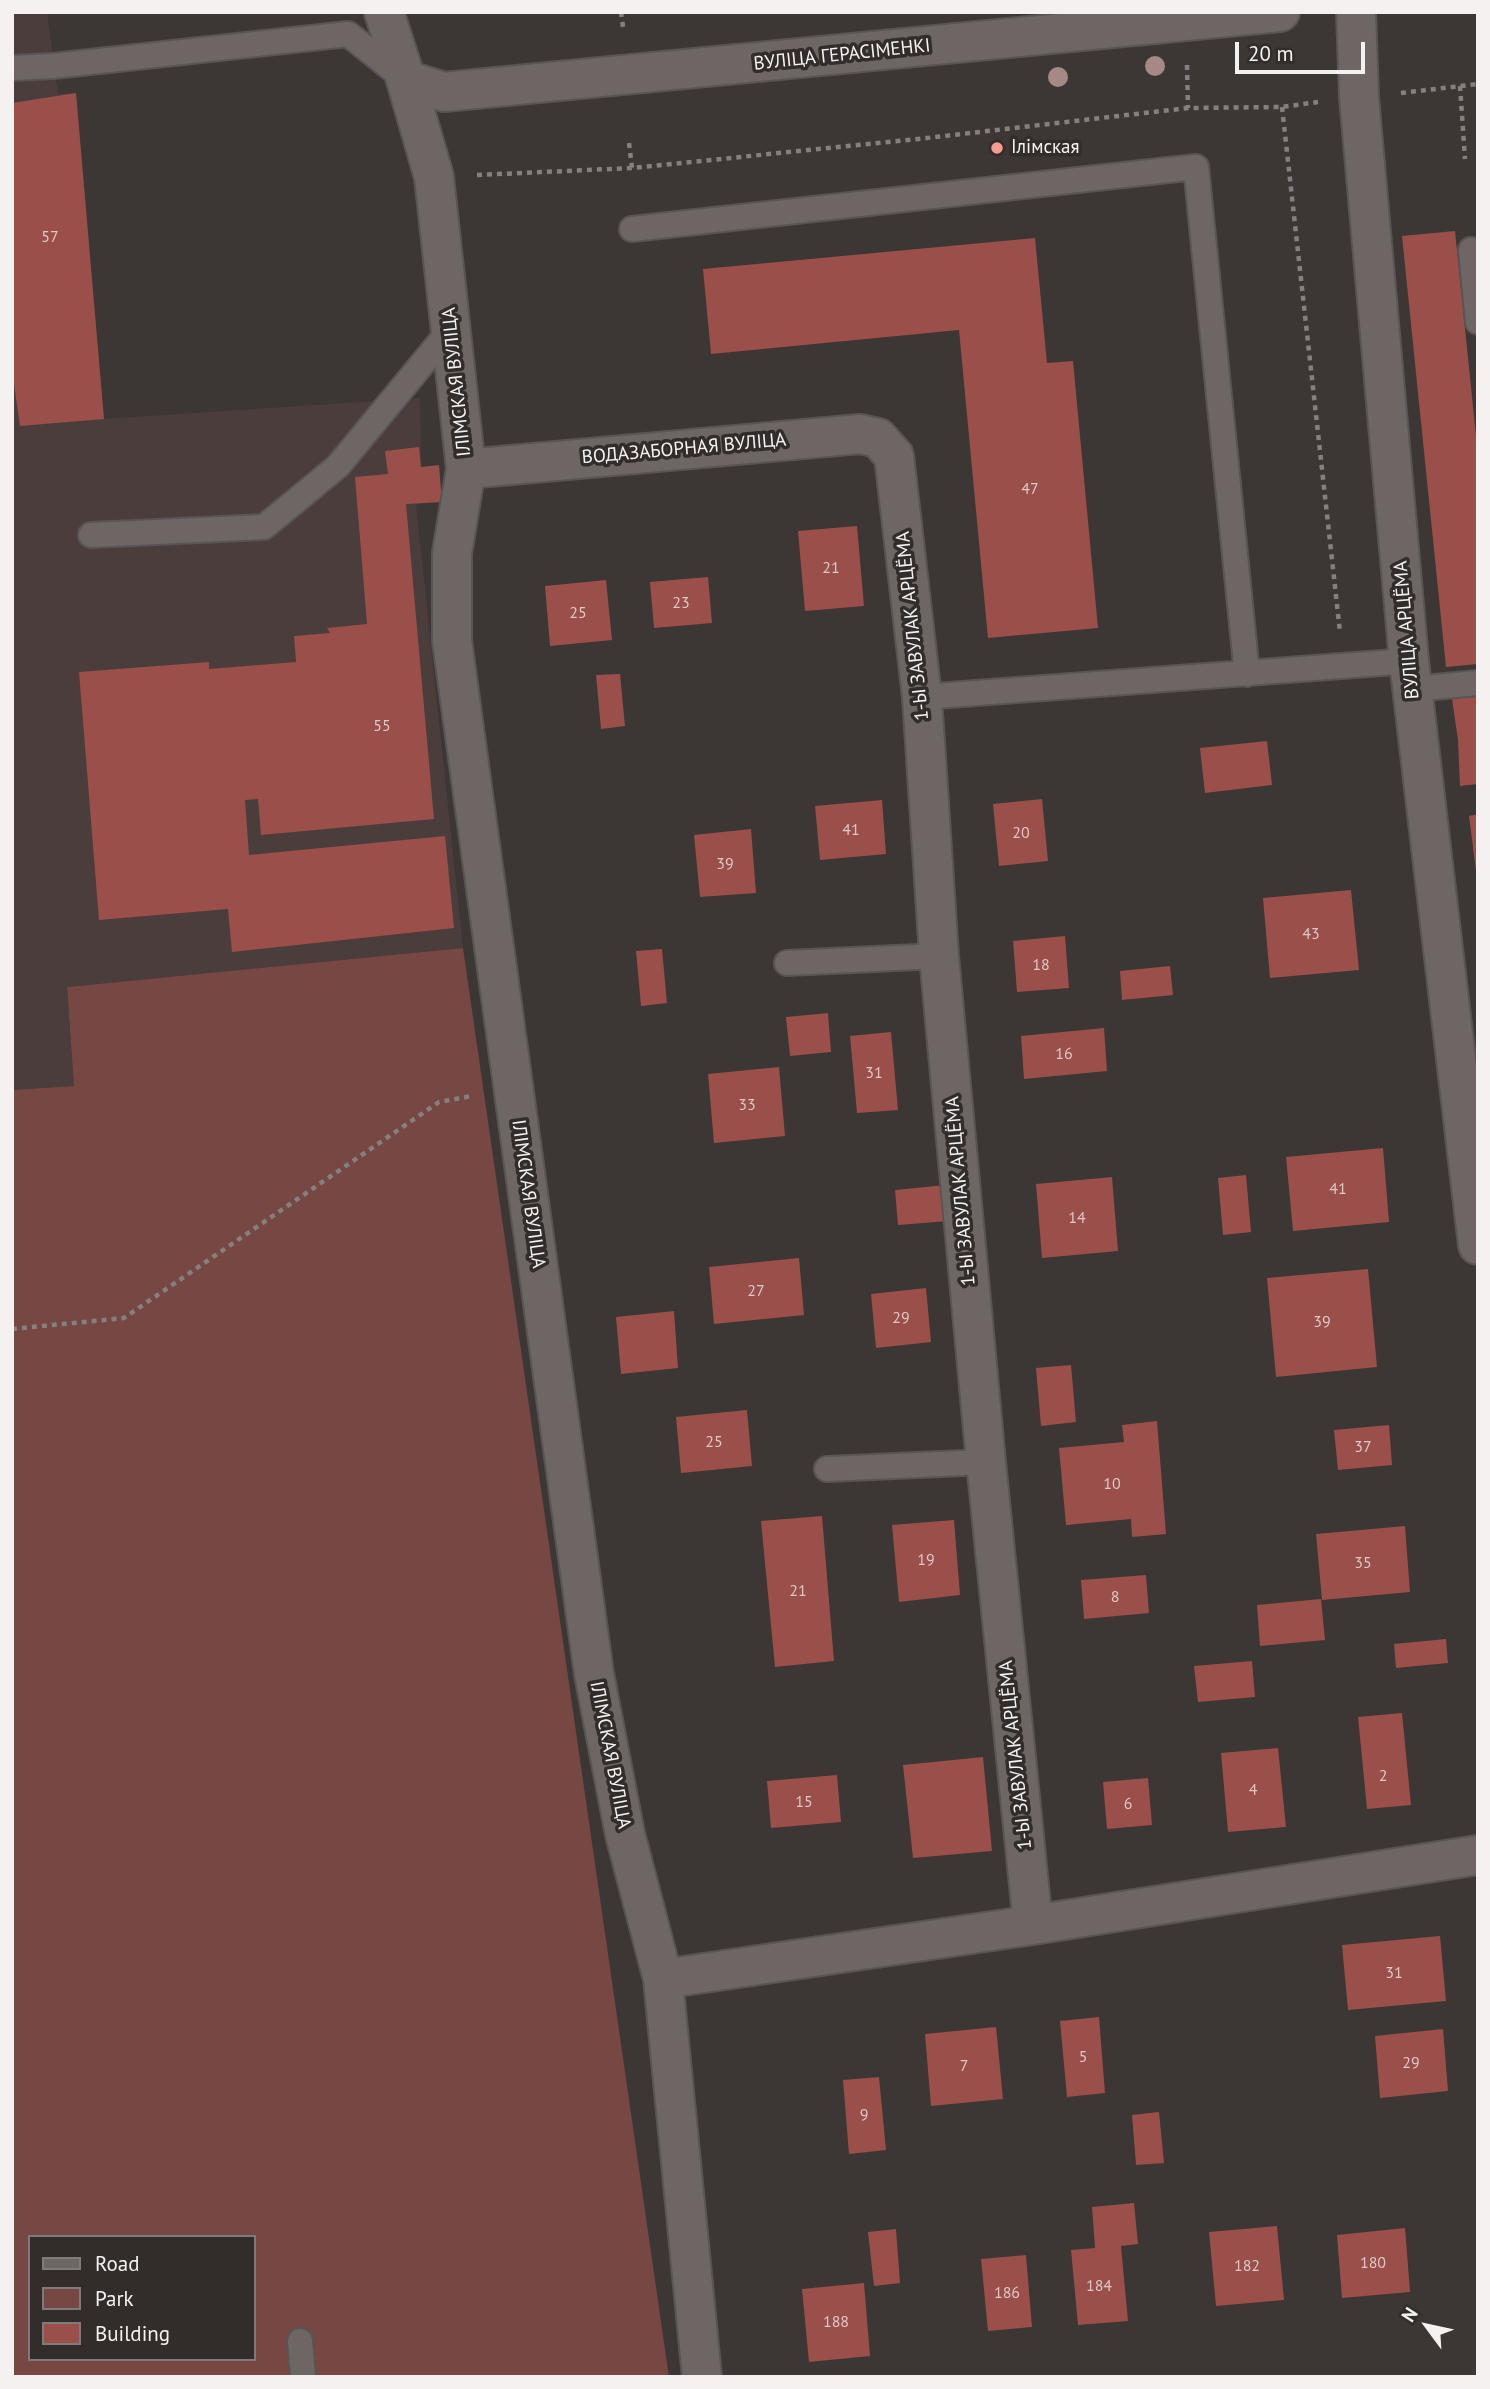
<!DOCTYPE html>
<meta charset="utf-8">
<style>
body{margin:0}
#map{position:relative;width:1490px;height:2389px;overflow:hidden;background:#3c3635;font-family:"PT Sans",sans-serif}
canvas{display:block}
.frame{position:absolute;inset:0;border:14px solid #f5f1f1;pointer-events:none}
.legend{position:absolute;left:28px;top:2235px;width:228px;height:126px;box-sizing:border-box;background:#322c2b;border:2px solid #807b7a;margin:0;padding:9px 12px;list-style:none;font-size:21px;color:#f5f1f1}
.legend li{display:flex;align-items:center;gap:14px;height:35px}
.legend b{width:35px;border:2px solid #807b7a}
.north{position:absolute;left:1392px;top:2291px;width:70px;height:70px;-webkit-text-stroke:5px #322c2b;paint-order:stroke;rotate:303deg;font-size:19px;font-weight:700;line-height:28px;text-align:center;color:#f5f1f1}
.north::after{content:'';display:block;margin:auto;width:24px;height:32px;background:#f5f1f1;clip-path:polygon(50% 0,100% 100%,50% 72%,0 100%)}
.scale{position:absolute;left:1235px;top:42px;width:130px;height:32px;box-sizing:border-box;border:4px solid #f5f1f1;border-top:0;padding-left:9px;font-size:21px;line-height:24px;white-space:nowrap;color:#f5f1f1;-webkit-text-stroke:5px #322c2b;paint-order:stroke}
</style>
<div id="map">
<canvas width="1490" height="2389"></canvas>
<div class="frame"></div>
<ul class="legend">
<li><b style="height:9px;background:#6d6665"></b>Road</li>
<li><b style="height:19px;background:#774743"></b>Park</li>
<li><b style="height:19px;background:#9a4f4a"></b>Building</li>
</ul>
<div class="north">N</div>
<div class="scale">20 m</div>
</div>
<script>
const c = document.querySelector('canvas').getContext('2d');
c.lineJoin = 'round';
function fill(path, color) { c.fillStyle = color; c.fill(path, 'evenodd'); }
const shape = rows => new Path2D(rows.map(r => 'M' + r).join(''));
function trace(path, color, width, dash) { c.strokeStyle = color; c.lineWidth = width; c.lineCap = dash ? 'butt' : 'round'; c.setLineDash(dash || []); c.stroke(path); }
function write(font, color, halo, rows, align = 'center') {
  c.font = font + ' "PT Sans",sans-serif'; c.lineWidth = 7; c.setLineDash([]); c.textBaseline = 'middle'; c.strokeStyle = halo; c.fillStyle = color; for (const [text, x, y, turn = 0] of rows) {
    c.save(); c.translate(x, y); c.rotate((+turn || 0) * Math.PI / 180); c.textAlign = isNaN(turn) ? turn : align; if (halo) c.strokeText(text, 0, 0); c.fillText(text, 0, 0); c.restore();
  }
}
fill(shape([
 [12,12,47,12,58,94,76,93,104,419,420,398,421,467,442,502,416,504,463,948,67,987,74,1086,12,1090]
]), '#4a3d3c');
fill(shape([
 [463,948,669,2377,12,2377,12,1090,74,1086,67,987],
 [30,2237,254,2237,254,2359,30,2359]
]), '#774743');
fill(shape([
 [76,93,104,419,20,426,12,370,12,103],
 [1455,231,1478,455,1478,664,1446,667,1402,236],
 [1035,238,1047,363,1073,361,1098,628,988,638,959,330,711,354,703,269],
 [419,447,421,467,439,465,442,502,406,504,434,819,261,835,258,799,245,800,249,855,445,836,454,928,232,952,228,909,99,920,79,672,209,662,209,669,296,662,294,636,330,633,327,628,367,624,355,477,388,474,385,451],
 [857,526,864,606,805,611,798,531],
 [708,577,712,623,654,628,650,582],
 [606,580,612,640,550,646,545,586],
 [620,674,625,726,601,729,596,675],
 [1478,696,1478,784,1460,786,1458,740,1452,699],
 [1267,741,1272,785,1205,793,1200,748],
 [1042,799,1048,861,999,866,993,804],
 [882,800,886,854,820,860,815,806],
 [1478,814,1478,871,1476,871,1469,816],
 [751,829,756,893,700,897,694,835],
 [1351,890,1359,970,1270,978,1263,898],
 [1065,936,1069,988,1017,992,1013,941],
 [662,949,667,1003,641,1006,636,951],
 [1170,966,1173,995,1122,1000,1120,971],
 [828,1013,831,1052,790,1056,786,1017],
 [1104,1028,1107,1071,1024,1079,1021,1036],
 [891,1032,898,1110,857,1113,850,1036],
 [779,1067,785,1136,714,1143,708,1074],
 [1383,1148,1389,1222,1293,1231,1286,1157],
 [1246,1175,1251,1232,1223,1235,1218,1178],
 [1112,1177,1118,1251,1042,1258,1036,1184],
 [946,1185,949,1221,898,1225,895,1190],
 [799,1258,804,1315,714,1324,709,1267],
 [1368,1269,1377,1367,1276,1377,1267,1278],
 [926,1288,931,1342,876,1348,871,1294],
 [674,1311,678,1368,621,1374,616,1317],
 [1071,1365,1076,1422,1041,1426,1036,1368],
 [747,1410,752,1466,681,1473,676,1417],
 [1157,1421,1166,1534,1132,1537,1131,1519,1066,1525,1059,1448,1124,1442,1122,1425],
 [1389,1425,1392,1465,1338,1470,1334,1430],
 [822,1516,834,1661,775,1667,761,1521],
 [954,1520,960,1595,899,1602,892,1525],
 [1405,1526,1410,1592,1322,1600,1316,1534],
 [1146,1575,1149,1613,1084,1619,1081,1580],
 [1321,1599,1325,1640,1260,1646,1257,1605],
 [1446,1639,1448,1663,1396,1668,1394,1644],
 [1252,1661,1255,1697,1198,1702,1194,1666],
 [1402,1713,1411,1805,1367,1809,1358,1717],
 [1278,1748,1286,1827,1228,1832,1221,1753],
 [983,1757,992,1851,913,1858,903,1765],
 [837,1775,841,1822,771,1828,767,1781],
 [1148,1778,1152,1825,1107,1829,1103,1782],
 [1440,1936,1446,2001,1348,2010,1342,1945],
 [1099,2017,1105,2093,1067,2097,1060,2021],
 [996,2027,1003,2099,931,2106,925,2034],
 [1443,2029,1448,2091,1380,2098,1375,2036],
 [879,2077,886,2150,849,2154,843,2080],
 [1159,2112,1164,2163,1136,2165,1132,2115],
 [1134,2203,1138,2244,1121,2246,1128,2321,1078,2325,1071,2250,1095,2248,1092,2207],
 [1277,2226,1284,2300,1216,2306,1209,2232],
 [1405,2228,1410,2292,1342,2298,1337,2235],
 [896,2229,900,2283,874,2286,868,2232],
 [1026,2255,1032,2327,988,2331,981,2259],
 [864,2283,870,2356,809,2362,802,2289]
]), '#9a4f4a');
const service = shape([
 [12,68,53,66,348,34,406,80],
 [632,229,1196,167,1247,674],
 [1471,250,1478,322],
 [91,535,264,527,338,466,451,329],
 [1412,689,1478,683],
 [922,697,1409,661],
 [787,963,939,956],
 [827,1469,986,1462],
 [300,2341,303,2377]
]);
const minor = shape([
 [406,80,434,177,466,469,452,553,452,641,594,1674,625,1834,663,1979,702,2377],
 [466,469,860,434,878,438,894,456,922,697,939,956,986,1462,1033,1925],
 [663,1979,1033,1925,1478,1855]
]);
const tertiary = shape([
 [384,12,406,80,444,92,1280,12],
 [1356,12,1359,97,1409,661,1478,1245]
]);
trace(service, '#5a5454', 28);
trace(minor, '#5a5454', 42);
trace(tertiary, '#5a5454', 42);
trace(shape([
 [621,12,623,27],
 [1187,65,1188,108],
 [1460,86,1465,159],
 [1401,93,1478,84],
 [1282,107,1340,632],
 [629,143,632,168],
 [477,175,632,168,927,138,1188,108,1282,107,1318,102],
 [12,1329,124,1318,439,1102,472,1096]
]), '#85807f', 4.5, [5, 5]);
trace(service, '#6d6665', 24);
trace(minor, '#6d6665', 38);
trace(tertiary, '#6d6665', 38);
c.fillStyle = '#a48986';
for (const [x, y] of [
 [1155,66],
 [1058,77]
]) { c.beginPath(); c.arc(x, y, 10, 0, 2 * Math.PI); c.fill(); }
for (const [x, y, r, color] of [
 [997,148,7,"#f59c94"]
]) { const dot = new Path2D(); dot.arc(x, y, r, 0, 2 * Math.PI); c.fillStyle = color; c.fill(dot); trace(dot, '#322c2b', 2.5); }
write('16px', '#dec8c7', null, [
 ["57",50,237],
 ["47",1030,489],
 ["21",831,568],
 ["23",681,603],
 ["25",578,613],
 ["55",382,726],
 ["41",851,830],
 ["20",1021,833],
 ["39",725,864],
 ["43",1311,934],
 ["18",1041,965],
 ["16",1064,1054],
 ["31",874,1073],
 ["33",747,1105],
 ["41",1338,1189],
 ["14",1077,1218],
 ["27",756,1291],
 ["29",901,1318],
 ["39",1322,1322],
 ["25",714,1442],
 ["37",1363,1447],
 ["10",1112,1484],
 ["19",926,1560],
 ["35",1363,1563],
 ["21",798,1591],
 ["8",1115,1597],
 ["2",1383,1776],
 ["4",1253,1790],
 ["15",804,1802],
 ["6",1128,1804],
 ["31",1394,1973],
 ["5",1083,2057],
 ["29",1411,2063],
 ["7",964,2066],
 ["9",864,2115],
 ["180",1373,2263],
 ["182",1247,2266],
 ["184",1099,2286],
 ["186",1007,2293],
 ["188",836,2322]
]);
write('19px', '#f5f1f1', '#322c2b', [
 ["ВУЛІЦА ГЕРАСІМЕНКІ",842,55,-6],
 ["ІЛІМСКАЯ ВУЛІЦА",457,382,-96],
 ["ВОДАЗАБОРНАЯ ВУЛІЦА",684,449,-5],
 ["1-Ы ЗАВУЛАК АРЦЁМА",913,626,-96],
 ["ВУЛІЦА АРЦЁМА",1407,630,-95],
 ["1-Ы ЗАВУЛАК АРЦЁМА",961,1191,-95],
 ["ІЛІМСКАЯ ВУЛІЦА",528,1194,82],
 ["ІЛІМСКАЯ ВУЛІЦА",610,1755,79],
 ["1-Ы ЗАВУЛАК АРЦЁМА",1016,1755,-96]
]);
write('19px', '#f5f1f1', '#322c2b', [
 ["Ілімская",1011,148]
], 'left');
</script>
